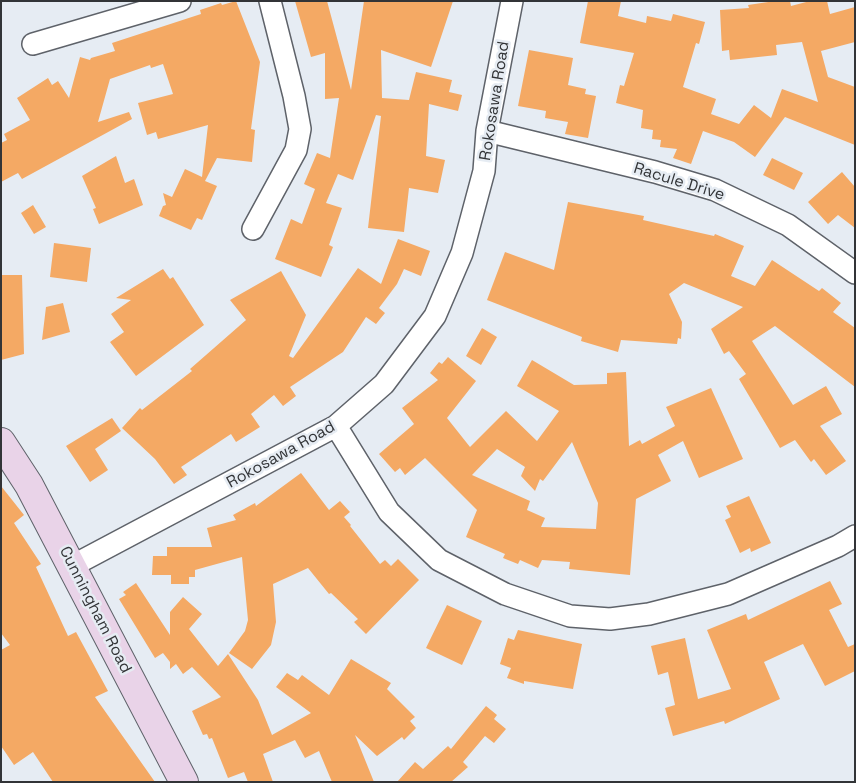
<!DOCTYPE html>
<style>
body{margin:0}
#map{position:relative;width:856px;height:783px;overflow:hidden;background:#e6ecf3;font-family:"Space Grotesk",sans-serif}
canvas{display:block}
.frame{position:absolute;inset:0;border:2px solid #323437;pointer-events:none}
</style>
<div id="map">
<canvas width="856" height="783"></canvas>
<div class="frame"></div>
</div>
<script>
const c = document.querySelector('canvas').getContext('2d');
c.lineJoin = 'round';
function fill(path, color) { c.fillStyle = color; c.fill(path, 'evenodd'); }
const shape = rows => new Path2D(rows.map(r => 'M' + r).join(''));
function trace(path, color, width, dash) { c.strokeStyle = color; c.lineWidth = width; c.lineCap = dash ? 'butt' : 'round'; c.setLineDash(dash || []); c.stroke(path); }
function write(font, color, halo, rows, align = 'center') {
  c.font = font + ' "Space Grotesk",sans-serif'; c.lineWidth = 5; c.setLineDash([]); c.textBaseline = 'middle'; c.strokeStyle = halo; c.fillStyle = color; for (const [text, x, y, turn = 0] of rows) {
    c.save(); c.translate(x, y); c.rotate((+turn || 0) * Math.PI / 180); c.textAlign = isNaN(turn) ? turn : align; if (halo) c.strokeText(text, 0, 0); c.fillText(text, 0, 0); c.restore();
  }
}
fill(shape([
 [236,1,260,62,251,129,255,130,252,162,217,158,205,181,217,186,202,220,197,218,191,230,159,216,163,206,166,205,163,193,172,197,185,169,202,177,208,125,158,139,156,132,147,135,138,103,173,94,163,64,151,68,150,65,110,79,98,122,129,112,132,119,22,179,18,173,1,182,1,143,7,140,4,134,30,120,17,98,48,78,52,85,58,81,69,98,80,57,90,60,91,58,115,51,112,43,201,14,200,10,221,3,222,5],
 [295,1,327,1,351,90,364,1,453,1,431,67,381,50,382,98,409,100,416,72,452,80,449,92,462,95,458,111,429,104,426,156,445,160,438,193,409,188,404,232,368,228,381,116,376,115,353,180,338,174,326,203,342,208,329,245,333,247,321,277,275,259,291,219,302,224,315,189,304,184,317,153,330,158,339,98,325,99,325,53,311,57],
 [588,1,621,1,618,16,646,23,647,16,671,21,673,14,705,22,699,44,696,43,683,87,716,99,711,114,739,124,754,105,771,118,782,89,818,102,802,42,776,45,777,55,730,60,729,50,722,51,720,10,749,8,748,5,775,1,790,1,791,6,810,1,827,1,830,14,855,7,855,42,821,51,828,77,855,87,855,145,785,117,755,157,734,142,703,131,691,164,673,158,677,149,660,147,661,140,652,139,653,130,641,128,643,110,616,103,620,85,624,86,634,53,580,43],
 [529,50,573,58,568,85,586,89,585,94,596,96,588,138,565,134,568,122,545,118,546,111,518,106],
 [116,156,125,183,134,179,143,205,99,224,93,209,96,208,82,176],
 [772,158,803,173,794,190,763,175],
 [842,172,855,187,855,228,838,215,828,224,808,202],
 [568,202,644,216,643,220,714,236,715,234,744,246,731,276,755,286,772,260,819,291,822,288,841,303,833,312,855,328,855,387,775,326,752,341,793,405,826,386,842,414,820,426,846,461,826,475,814,459,811,462,795,440,780,448,739,379,746,374,729,351,724,354,711,329,743,307,684,283,669,294,682,322,681,339,678,338,677,344,621,340,618,352,581,341,582,337,487,300,505,252,554,270],
 [33,205,46,227,34,234,21,213],
 [398,239,430,251,421,276,404,269,397,284,379,308,385,313,376,324,366,317,343,352,290,387,296,396,283,406,274,395,251,414,260,427,236,442,231,434,181,467,187,475,174,484,155,459,122,428,140,408,142,410,192,371,190,369,246,320,230,300,281,271,306,315,289,356,293,358,358,268,381,284],
 [54,243,91,248,87,282,50,277],
 [163,269,170,279,173,277,204,325,136,376,110,342,124,332,111,314,131,300,116,298],
 [1,275,22,275,24,354,1,360],
 [63,303,70,332,42,340,46,307],
 [482,328,497,337,481,365,466,356],
 [448,357,476,381,447,418,470,447,506,411,537,441,559,411,517,386,532,360,574,385,607,384,607,373,626,372,629,446,640,440,642,444,675,426,666,407,711,388,743,459,699,478,683,441,658,455,671,481,636,499,630,575,569,569,570,562,542,560,538,568,520,560,518,564,503,558,505,554,466,537,477,510,425,458,405,475,400,468,395,472,379,454,414,424,402,408,438,380,430,373,439,362,442,364],
 [572,442,598,503,596,529,541,527,545,518,527,510,530,501,472,475,497,449,525,467,521,476,535,491,540,479,543,481],
 [112,418,121,431,95,449,108,470,90,482,66,446],
 [301,473,329,510,340,501,350,512,344,517,351,525,350,526,380,564,385,560,391,566,398,559,419,580,366,634,354,622,358,619,331,593,329,594,308,568,273,584,276,622,271,645,252,669,229,653,245,631,248,620,242,557,195,570,195,577,189,577,189,584,171,584,171,575,152,575,153,556,167,556,167,547,212,547,207,528,236,520,233,515,255,503,256,506],
 [1,486,24,515,14,523,41,564,36,567,68,636,76,632,108,691,95,697,155,782,53,782,33,752,14,765,1,746,1,650,10,645,1,633],
 [749,496,771,543,751,552,750,548,740,553,725,520,731,517,726,506],
 [830,581,842,604,829,610,848,647,855,644,855,671,825,686,803,644,764,662,780,699,725,724,724,721,673,736,665,708,675,705,668,672,658,675,651,646,685,638,698,699,731,689,707,630,746,614,748,620],
 [136,583,170,635,170,612,183,597,202,614,189,629,218,666,228,654,258,700,272,735,311,713,276,687,287,673,298,680,302,675,329,695,351,659,391,683,387,689,415,717,410,721,416,728,404,740,402,737,377,756,355,735,374,782,332,782,319,751,305,758,295,740,263,754,273,782,248,782,244,772,228,778,212,738,209,739,207,734,203,735,192,711,221,697,192,667,183,674,176,664,170,669,170,662,163,653,155,658,119,599,126,595,123,592],
 [447,605,482,621,462,665,426,648],
 [518,630,582,644,573,689,524,681,524,684,507,678,511,668,500,664,508,638,514,640],
 [486,706,497,715,494,719,506,729,494,743,485,736,463,762,468,767,451,782,397,782,415,762,423,769,448,746,451,749]
]), '#f4a964');
const street = shape([
 [33,44,180,1],
 [487,131,655,172,715,190,788,225,855,273],
 [253,229,296,150,300,129,294,96,270,1],
 [336,426,389,512,439,560,505,594,570,616,610,619,649,614,728,594,838,546,855,536],
 [72,566,336,426,384,384,435,316,462,253,484,171,487,131,512,1]
]);
const secondary = shape([
 [1,442,29,485,184,782]
]);
trace(street, '#5e6269', 24);
trace(secondary, '#5e6269', 30);
trace(street, '#fff', 21);
trace(secondary, '#e9d3e8', 28);
write('16px', '#323437', '#e6ecf3', [
 ["Rokosawa Road",495,101,-81],
 ["Racule Drive",679,182,17],
 ["Rokosawa Road",281,455,-29],
 ["Cunningham Road",95,610,63]
]);
</script>
